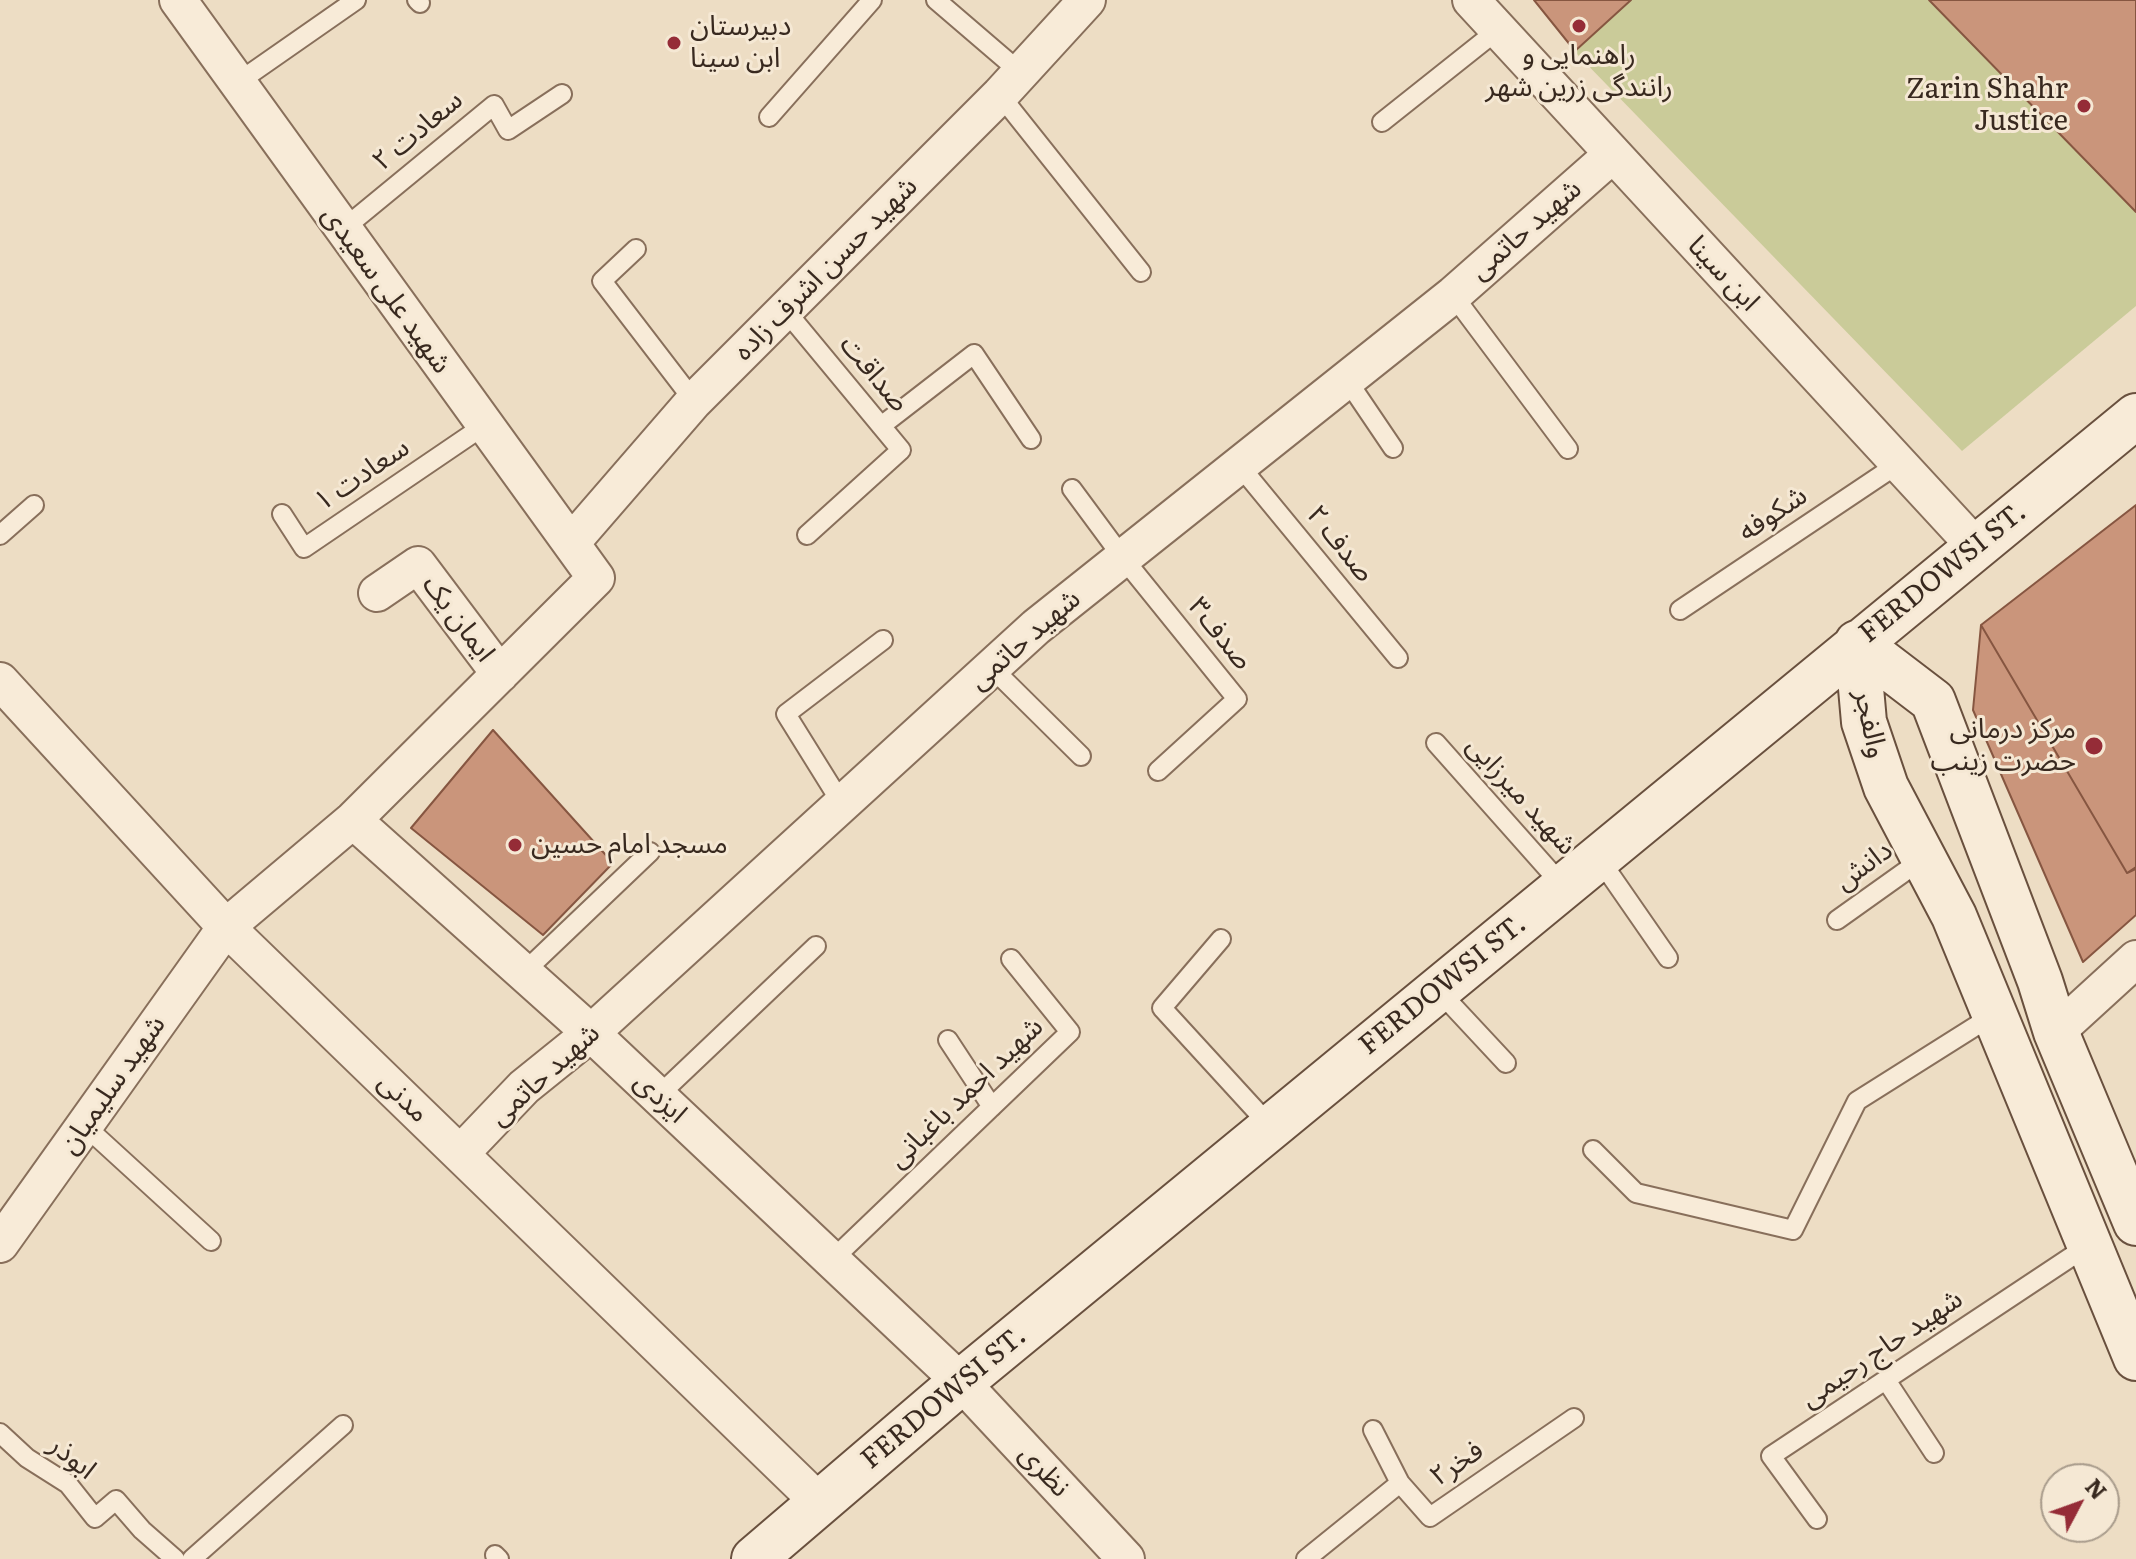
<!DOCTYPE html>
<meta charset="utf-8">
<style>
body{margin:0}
#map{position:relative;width:2136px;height:1559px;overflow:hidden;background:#edddc4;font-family:Literata,serif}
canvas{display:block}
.north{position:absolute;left:2040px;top:1463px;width:80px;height:80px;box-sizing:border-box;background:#f5e8d4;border:2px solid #a99c8c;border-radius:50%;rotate:49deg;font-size:22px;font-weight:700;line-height:32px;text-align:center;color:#38291f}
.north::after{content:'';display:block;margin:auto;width:28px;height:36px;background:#952c37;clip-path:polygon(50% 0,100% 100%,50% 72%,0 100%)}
</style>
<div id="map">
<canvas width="2136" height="1559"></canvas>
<div class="north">N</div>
</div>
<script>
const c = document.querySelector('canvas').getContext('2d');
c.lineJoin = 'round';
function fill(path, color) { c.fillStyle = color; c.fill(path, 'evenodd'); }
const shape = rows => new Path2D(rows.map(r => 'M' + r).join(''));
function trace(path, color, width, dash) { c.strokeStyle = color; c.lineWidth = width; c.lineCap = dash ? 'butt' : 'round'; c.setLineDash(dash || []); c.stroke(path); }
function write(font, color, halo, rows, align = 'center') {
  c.font = font + ' Literata,"Noto Sans Arabic",serif'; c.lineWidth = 6; c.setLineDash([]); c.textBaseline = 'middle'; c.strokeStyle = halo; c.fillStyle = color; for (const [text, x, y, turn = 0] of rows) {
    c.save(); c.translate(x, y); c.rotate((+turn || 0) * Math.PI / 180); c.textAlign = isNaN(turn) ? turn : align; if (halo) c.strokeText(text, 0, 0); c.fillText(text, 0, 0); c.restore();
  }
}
fill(shape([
 [1631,0,1929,0,2136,212,2136,306,1962,451,1575,52]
]), '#cacb99');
const building = shape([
 [1534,0,1631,0,1575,51,1534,0],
 [1929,0,2136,0,2136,212,1929,0],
 [2136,505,2136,867,2127,873,1981,625,2136,505],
 [1981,625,2127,873,2136,869,2136,915,2083,962,1973,710,1981,625],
 [493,730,613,863,543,935,411,828,493,730]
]);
fill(building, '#ca957b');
trace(building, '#865641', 2);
const lane = shape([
 [417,0,420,3],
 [936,0,1020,72],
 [237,83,356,0],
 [1000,95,1141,272],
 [769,117,872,0],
 [1382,122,1499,29],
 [342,230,494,105,508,130,562,94],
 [636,249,602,281,694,401],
 [1453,295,1568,449],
 [785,310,901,450,807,535],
 [1347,380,1393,448],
 [881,426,974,354,1031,439],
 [1239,465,1398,658],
 [1072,489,1123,558,1237,699,1158,771],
 [282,514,304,548,485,425],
 [0,535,34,505],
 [1680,610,1898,464],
 [992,668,1081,756],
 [1436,743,1563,886],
 [842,804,786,714,883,640],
 [1598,857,1668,958],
 [1837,920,1924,858],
 [1221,939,1162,1008,1271,1127],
 [523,973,650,852],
 [1437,989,1506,1063],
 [948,1040,992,1107],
 [658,1096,816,946],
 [84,1125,211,1241],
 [1593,1150,1636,1193,1793,1230,1857,1101,1995,1014],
 [832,1260,1070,1032,1011,959],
 [1886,1380,1934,1453],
 [1373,1430,1400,1483],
 [0,1433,27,1458,68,1484,95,1518,116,1500,142,1530,175,1559],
 [1817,1519,1771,1456,2089,1245],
 [495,1555,499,1559],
 [192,1559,343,1425],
 [1306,1559,1400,1483,1430,1517,1574,1418]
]);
const street = shape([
 [1471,0,1976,547],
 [571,543,694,401,1000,95,1087,0],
 [377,593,418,565,500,674],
 [0,681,226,927,820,1503],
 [353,820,591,1033,961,1382,1126,1559],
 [2056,1032,2136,959],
 [461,1153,524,1087,591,1033,1036,627,1453,295,1613,154],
 [0,1244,226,927,353,820,596,578,178,0]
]);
const secondary = shape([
 [1857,643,1864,722,1886,787,1954,916,2136,1358],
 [1857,643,1933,701,2040,981,2056,1032,2136,1223],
 [754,1559,961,1382,2136,416]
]);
trace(lane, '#886f5b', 22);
trace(street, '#886f5b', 40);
trace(secondary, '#69503e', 48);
trace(lane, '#f8ebd8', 18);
trace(street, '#f8ebd8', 36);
trace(secondary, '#f8ebd8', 44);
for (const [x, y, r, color] of [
 [1579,26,8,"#952c37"],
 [674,43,8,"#952c37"],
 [2084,106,8,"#952c37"],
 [2094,746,10,"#952c37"],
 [515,845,8,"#952c37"]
]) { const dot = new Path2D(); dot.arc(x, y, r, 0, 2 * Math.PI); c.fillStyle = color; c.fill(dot); trace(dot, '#f5e8d4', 3); }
write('28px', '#38291f', '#f5e8d4', [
 ["دبیرستان",690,27],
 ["ابن سینا",690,59],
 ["راهنمایی و",1579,56,"center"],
 ["رانندگی زرین شهر",1579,88,"center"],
 ["Zarin Shahr",2068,90,"right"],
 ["Justice",2068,122,"right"],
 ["مرکز درمانی",2076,730,"right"],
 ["حضرت زینب",2076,762,"right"],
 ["مسجد امام حسین",531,845]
], 'left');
write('28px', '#38291f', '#f5e8d4', [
 ["سعادت ۲",418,131,-40],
 ["شهید حاتمی",1526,230,-41],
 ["شهید حسن اشرف زاده",826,269,-45],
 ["ابن سینا",1723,274,47],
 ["شهید علی سعیدی",386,290,54],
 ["صداقت",874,374,50],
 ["سعادت ۱",362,475,-34],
 ["شکوفه",1773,514,-34],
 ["صدف ۲",1340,544,51],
 ["FERDOWSI ST.",1943,573,-39],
 ["ایمان یک",458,619,53],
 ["صدف۳",1220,634,51],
 ["شهید حاتمی",1025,640,-41],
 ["والفجر",1870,724,78],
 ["شهید میرزایی",1521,796,48],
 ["دانش",1864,866,-36],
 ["FERDOWSI ST.",1443,985,-39],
 ["شهید حاتمی",545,1075,-42],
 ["شهید سلیمیان",113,1085,-55],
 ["شهید احمد باغبانی",966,1093,-44],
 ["مدنی",403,1098,44],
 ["ایزدی",660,1098,43],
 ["شهید حاج رحیمی",1882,1349,-34],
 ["FERDOWSI ST.",944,1398,-40],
 ["ابوذر",72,1458,39],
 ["فخر۲",1457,1464,-34],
 ["نظری",1044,1471,47]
]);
</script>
